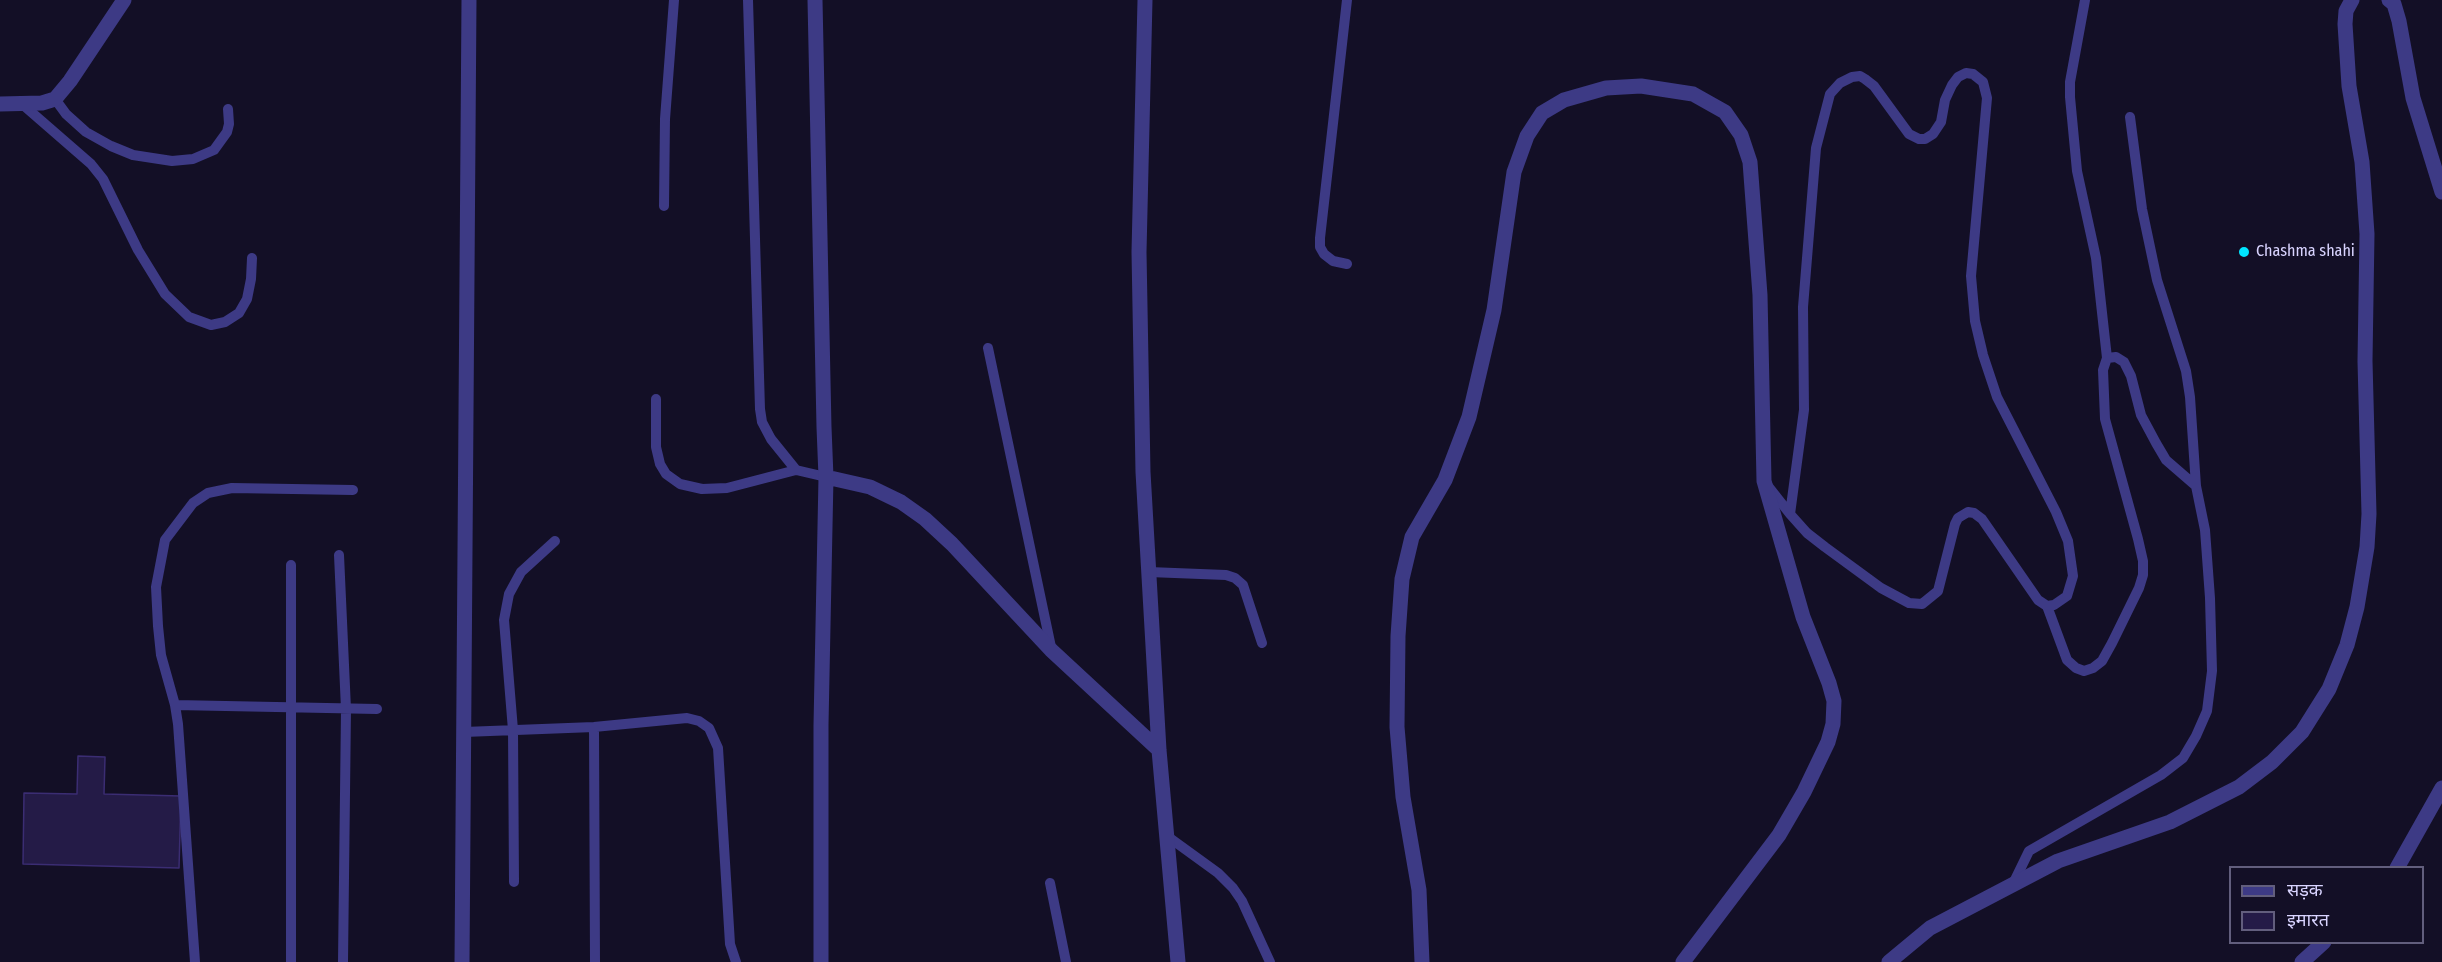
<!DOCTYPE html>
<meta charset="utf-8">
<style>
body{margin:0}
#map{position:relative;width:2442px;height:962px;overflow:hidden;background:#130f26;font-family:"Fira Sans Condensed","Noto Sans Devanagari",sans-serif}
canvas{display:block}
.legend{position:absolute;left:2229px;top:866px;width:195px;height:78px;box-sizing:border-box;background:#130f26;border:2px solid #625e7d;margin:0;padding:8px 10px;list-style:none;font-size:18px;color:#d9d4ff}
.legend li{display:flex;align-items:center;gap:12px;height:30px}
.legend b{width:30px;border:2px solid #625e7d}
</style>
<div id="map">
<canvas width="2442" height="962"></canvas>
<ul class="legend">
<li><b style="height:8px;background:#3d3a85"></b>सड़क</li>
<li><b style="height:16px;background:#241b47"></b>इमारत</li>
</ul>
</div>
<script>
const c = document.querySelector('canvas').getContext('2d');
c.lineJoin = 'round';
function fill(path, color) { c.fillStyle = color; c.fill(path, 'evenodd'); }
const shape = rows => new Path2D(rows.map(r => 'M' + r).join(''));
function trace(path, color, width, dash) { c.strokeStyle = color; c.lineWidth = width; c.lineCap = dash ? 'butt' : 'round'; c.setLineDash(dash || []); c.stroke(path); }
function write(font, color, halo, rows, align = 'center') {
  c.font = font + ' "Fira Sans Condensed",sans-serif'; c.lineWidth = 5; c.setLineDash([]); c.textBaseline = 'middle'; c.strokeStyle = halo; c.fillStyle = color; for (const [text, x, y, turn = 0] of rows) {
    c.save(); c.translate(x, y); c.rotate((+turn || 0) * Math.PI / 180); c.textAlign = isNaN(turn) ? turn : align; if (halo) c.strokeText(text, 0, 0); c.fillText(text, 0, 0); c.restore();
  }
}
const building = shape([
 [78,756,105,757,104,794,181,796,179,868,23,864,24,793,77,794,78,756]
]);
fill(building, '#241b47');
trace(building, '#3b2d73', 1.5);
trace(shape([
 [748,0,760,409,762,422,771,439,796,470],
 [2085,0,2070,82,2070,97,2077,171,2096,258,2107,358],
 [55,99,66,114,86,132,111,146,133,155,172,161,193,159,214,150,227,132,229,124,228,109],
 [22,104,91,164,103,179,138,250,165,294,189,317,211,325,225,322,239,313,247,299,251,279,252,258],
 [664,206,665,119,674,0],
 [1347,264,1333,261,1324,254,1320,247,1320,238,1347,0],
 [988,348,1051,647],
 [656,399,656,447,660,464,666,474,680,484,702,489,727,488,796,470,826,477],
 [1768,486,1790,514,1807,533,1825,547,1881,588,1909,603,1922,604,1938,591,1955,524,1958,518,1968,512,1974,513,1982,519,2038,600,2047,606,2054,605,2067,596,2073,576,2068,541,2056,512,1997,397,1983,355,1975,321,1971,276,1987,98,1983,82,1973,74,1966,73,1958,77,1952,85,1945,100,1941,122,1933,134,1925,139,1919,139,1909,134,1874,86,1865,79,1860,76,1852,77,1840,83,1830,94,1816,148,1803,307,1804,410,1790,514],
 [339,555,346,709,343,962],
 [291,565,291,962],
 [1149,572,1226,575,1235,578,1243,585,1262,643],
 [2047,606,2067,660,2076,668,2084,671,2093,668,2102,661,2112,643,2139,588,2143,575,2143,561,2138,539,2105,419,2103,370,2107,358,2116,357,2124,362,2131,376,2141,415,2156,443,2166,460,2196,486],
 [175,705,377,709],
 [594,727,595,962],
 [464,732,594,727,687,718,699,721,709,728,718,748,730,944,736,962],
 [1167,836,1218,873,1233,888,1242,901,1270,962],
 [514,882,513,730,504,620,509,594,521,572,555,541],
 [1050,883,1066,962],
 [2012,886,2029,851,2161,775,2183,758,2196,736,2207,711,2212,671,2210,598,2205,530,2196,486,2190,397,2186,371,2157,280,2142,209,2130,117],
 [195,962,178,724,175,705,161,655,158,626,156,587,165,540,193,503,208,493,232,488,353,490]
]), '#3d3a85', 10);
trace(shape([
 [815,0,824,427,826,477,870,487,901,502,925,519,952,544,1051,650,1159,750],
 [1145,0,1139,252,1143,472,1159,750,1178,962],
 [2389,0,2394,4,2399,21,2413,98,2442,192],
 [0,104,42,103,55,99,70,81,124,0],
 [2397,868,2442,788],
 [462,962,469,0],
 [821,962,821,725,826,477],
 [1422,962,1419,890,1403,797,1397,727,1398,636,1402,579,1412,537,1445,480,1469,417,1494,310,1514,172,1527,136,1542,113,1564,100,1606,88,1641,86,1693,94,1725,112,1741,135,1750,162,1760,295,1764,481,1803,617,1829,683,1834,701,1833,724,1828,742,1804,792,1779,835,1683,962],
 [1889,962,1930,928,2058,861,2170,822,2239,787,2272,762,2302,732,2329,689,2347,645,2357,607,2367,547,2369,514,2365,361,2367,234,2362,162,2349,86,2345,24,2346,11,2352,0],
 [2302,962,2324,942]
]), '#3d3a85', 15);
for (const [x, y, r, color] of [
 [2244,252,6,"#00e5ff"]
]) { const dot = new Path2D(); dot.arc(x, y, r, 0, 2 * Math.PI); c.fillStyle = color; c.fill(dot); trace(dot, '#130f26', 2); }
write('16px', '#d9d4ff', '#130f26', [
 ["Chashma shahi",2256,252]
], 'left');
</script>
